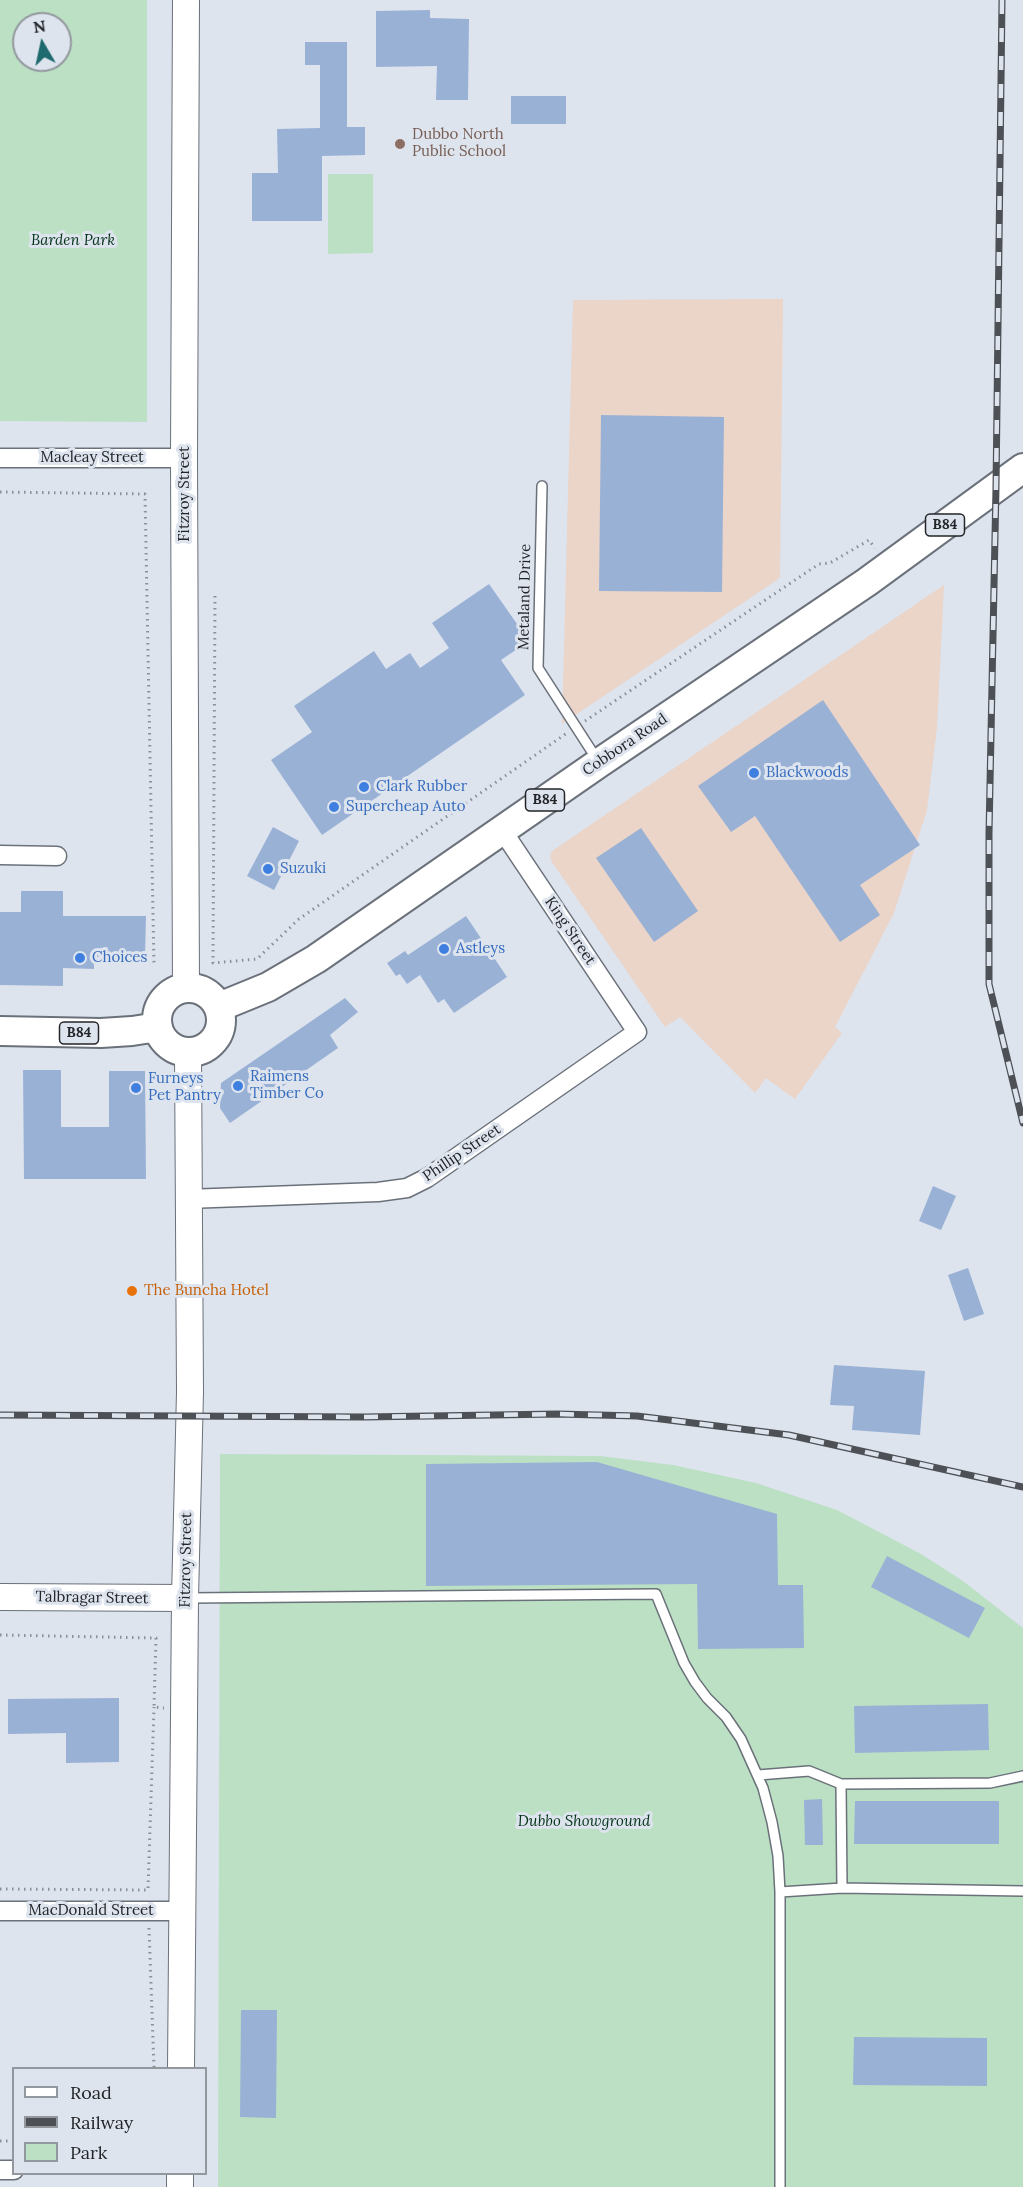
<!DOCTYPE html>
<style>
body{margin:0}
#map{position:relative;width:1023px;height:2187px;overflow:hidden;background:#dde4ee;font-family:Lora,serif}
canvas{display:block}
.legend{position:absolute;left:12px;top:2067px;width:195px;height:108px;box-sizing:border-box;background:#dde4ee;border:2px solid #93989f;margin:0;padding:8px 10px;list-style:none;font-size:18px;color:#232529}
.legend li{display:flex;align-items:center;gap:12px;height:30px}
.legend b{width:30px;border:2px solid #93989f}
.north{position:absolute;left:12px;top:12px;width:60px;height:60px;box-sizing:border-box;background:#dde4ee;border:2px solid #93989f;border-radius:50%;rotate:351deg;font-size:16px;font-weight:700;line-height:24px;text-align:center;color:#232529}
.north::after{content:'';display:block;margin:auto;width:21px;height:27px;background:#1e6a6f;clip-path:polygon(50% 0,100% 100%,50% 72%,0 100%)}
</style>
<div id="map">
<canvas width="1023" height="2187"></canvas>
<ul class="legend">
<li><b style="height:8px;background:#fff"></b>Road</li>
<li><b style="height:8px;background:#4d5055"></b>Railway</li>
<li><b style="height:16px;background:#bbe0c3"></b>Park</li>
</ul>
<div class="north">N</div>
</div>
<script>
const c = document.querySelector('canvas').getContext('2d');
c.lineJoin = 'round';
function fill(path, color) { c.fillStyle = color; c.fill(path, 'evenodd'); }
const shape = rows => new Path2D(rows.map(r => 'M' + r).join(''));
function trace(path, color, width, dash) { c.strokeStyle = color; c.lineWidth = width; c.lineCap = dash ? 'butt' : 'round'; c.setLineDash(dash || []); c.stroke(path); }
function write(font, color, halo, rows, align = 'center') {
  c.font = font + ' Lora,serif'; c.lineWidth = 6; c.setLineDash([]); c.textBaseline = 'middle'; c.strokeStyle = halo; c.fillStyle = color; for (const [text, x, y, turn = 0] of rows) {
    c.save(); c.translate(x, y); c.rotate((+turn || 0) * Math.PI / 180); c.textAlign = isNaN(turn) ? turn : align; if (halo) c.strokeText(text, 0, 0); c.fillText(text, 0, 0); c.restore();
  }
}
fill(shape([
 [783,299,780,578,562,724,573,300],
 [944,585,937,728,927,810,894,913,835,1027,842,1033,795,1099,766,1078,755,1093,680,1017,665,1027,552,862,550,856,552,851]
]), '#ebd4c8');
fill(shape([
 [0,0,147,0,147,422,0,421],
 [24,24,60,24,60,60,24,60],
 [328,174,373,174,373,253,328,254],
 [220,1454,600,1456,673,1465,756,1483,837,1510,921,1554,963,1581,1023,1628,1023,2187,218,2187]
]), '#bbe0c3');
fill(shape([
 [430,10,430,18,469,19,468,100,436,100,437,66,376,67,376,11],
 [305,42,347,42,347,127,365,127,365,155,322,156,322,221,252,221,252,173,278,173,277,129,320,128,320,65,305,65],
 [511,96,566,96,566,124,511,124],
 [601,415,724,417,722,592,599,591],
 [489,584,529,641,501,660,525,695,322,835,271,760,312,732,294,706,374,651,386,669,410,653,420,668,449,648,432,623],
 [823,700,920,845,860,885,880,915,840,942,755,816,731,832,698,786],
 [273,827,299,841,274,890,247,876],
 [641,828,698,911,654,942,596,858],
 [21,891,63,891,63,916,146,916,145,957,94,957,94,969,63,968,63,986,0,985,0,912,21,912],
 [466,916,507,977,454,1013,444,999,438,1003,420,975,407,984,400,974,396,976,387,963,405,951,408,955],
 [345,998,358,1012,330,1035,338,1048,230,1123,220,1108,221,1083],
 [23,1070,61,1070,61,1127,109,1127,109,1071,145,1071,146,1179,24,1179],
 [933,1186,956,1196,941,1230,919,1221],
 [968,1268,984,1314,964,1321,948,1275],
 [834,1365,925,1371,920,1435,852,1430,854,1406,830,1405],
 [597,1462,777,1514,778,1585,803,1585,804,1648,698,1649,697,1584,426,1586,426,1464],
 [887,1556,985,1608,969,1638,871,1587],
 [119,1698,119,1762,66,1763,66,1733,8,1734,8,1699],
 [988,1704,989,1750,855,1753,854,1706],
 [822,1799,823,1845,805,1845,804,1800],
 [855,1801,999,1801,999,1844,854,1844],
 [241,2010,277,2010,276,2118,240,2117],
 [854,2037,987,2038,987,2086,853,2085]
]), '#9ab1d6');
const lane = shape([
 [542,486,538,668,598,761],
 [188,1598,656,1594,684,1663,695,1682,707,1698,726,1717,741,1739,763,1788,772,1822,778,1856,780,1892,780,2187],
 [758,1775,809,1771,841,1784,842,1888,780,1892],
 [841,1784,990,1783,1023,1776],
 [842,1888,1023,1891]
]);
const street = shape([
 [0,458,184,458],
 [0,855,57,856],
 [187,1199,378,1192,407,1188,427,1178,637,1032,502,830],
 [0,1911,182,1911],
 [0,2170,14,2170]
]);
const secondary = shape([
 [186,0,184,458,186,989],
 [0,1597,185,1598],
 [181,2068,185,1598,190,1392,188,1052],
 [180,2187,180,2174]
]);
const primary = shape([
 '157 1020a32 32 0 1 1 64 0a32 32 0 1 1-64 0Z',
 [219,1007,268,987,316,959,599,763,867,582,1023,468],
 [0,1031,101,1033,132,1031,158,1027]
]);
trace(lane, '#6b717a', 12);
trace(street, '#6b717a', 21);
trace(secondary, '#6b717a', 28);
trace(primary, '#6b717a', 32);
trace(shape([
 [0,492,145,494,154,966],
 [215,596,213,963,257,959,299,919,567,733],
 [585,721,819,564,830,563,869,540,875,548],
 [0,1635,156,1638,154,1707,164,1708],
 [0,1889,148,1890,154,1707],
 [149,1928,154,2068],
 [0,2141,14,2141]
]), '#8a8f96', 3, [1.5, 4.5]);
trace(lane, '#fff', 9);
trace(street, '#fff', 18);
trace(secondary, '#fff', 26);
trace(primary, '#fff', 28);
const rail = shape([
 [1002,0,996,487,989,833,989,984,1023,1123],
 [0,1415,364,1417,558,1414,637,1416,789,1435,1023,1487]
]);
trace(rail, '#4d5055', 7);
trace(rail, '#dde4ee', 4.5, [14]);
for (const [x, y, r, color] of [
 [400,144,6,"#8d6e63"],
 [754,773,6,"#3f7fe0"],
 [364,787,6,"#3f7fe0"],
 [334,807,6,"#3f7fe0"],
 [268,869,6,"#3f7fe0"],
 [444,949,6,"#3f7fe0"],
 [80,958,6,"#3f7fe0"],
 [238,1086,6,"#3f7fe0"],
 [136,1088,6,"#3f7fe0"],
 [132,1291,6,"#e8710a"]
]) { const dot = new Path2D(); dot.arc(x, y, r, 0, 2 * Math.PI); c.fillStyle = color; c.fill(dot); trace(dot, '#dde4ee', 2); }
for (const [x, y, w] of [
 [945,525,39],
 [545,800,39],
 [79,1033,39]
]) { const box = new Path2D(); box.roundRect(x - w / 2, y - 11, w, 22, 4.5); c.fillStyle = '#dde4ee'; c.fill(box); trace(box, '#232529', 1.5); }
write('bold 14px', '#232529', null, [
 ["B84",945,525],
 ["B84",545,800],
 ["B84",79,1033]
]);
write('15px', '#785e54', '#dde4ee', [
 ["Dubbo North",412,135],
 ["Public School",412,152]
], 'left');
write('italic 15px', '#033317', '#dde4ee', [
 ["Barden Park",73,241],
 ["Dubbo Showground",584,1822]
]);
write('15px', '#232529', '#dde4ee', [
 ["Macleay Street",92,458],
 ["Fitzroy Street",185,494,-90],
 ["Metaland Drive",525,597,-89],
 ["Cobbora Road",625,745,-34],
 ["King Street",570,931,56],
 ["Phillip Street",462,1153,-34],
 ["Fitzroy Street",186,1560,-89],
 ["Talbragar Street",92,1598,1],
 ["MacDonald Street",91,1911]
]);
write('15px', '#366cbe', '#dde4ee', [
 ["Blackwoods",766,773],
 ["Clark Rubber",376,787],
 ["Supercheap Auto",346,807],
 ["Suzuki",280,869],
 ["Astleys",456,949],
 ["Choices",92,958],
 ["Raimens",250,1077],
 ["Timber Co",250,1094],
 ["Furneys",148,1079],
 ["Pet Pantry",148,1096]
], 'left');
write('15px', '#c56008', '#dde4ee', [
 ["The Buncha Hotel",144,1291]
], 'left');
</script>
